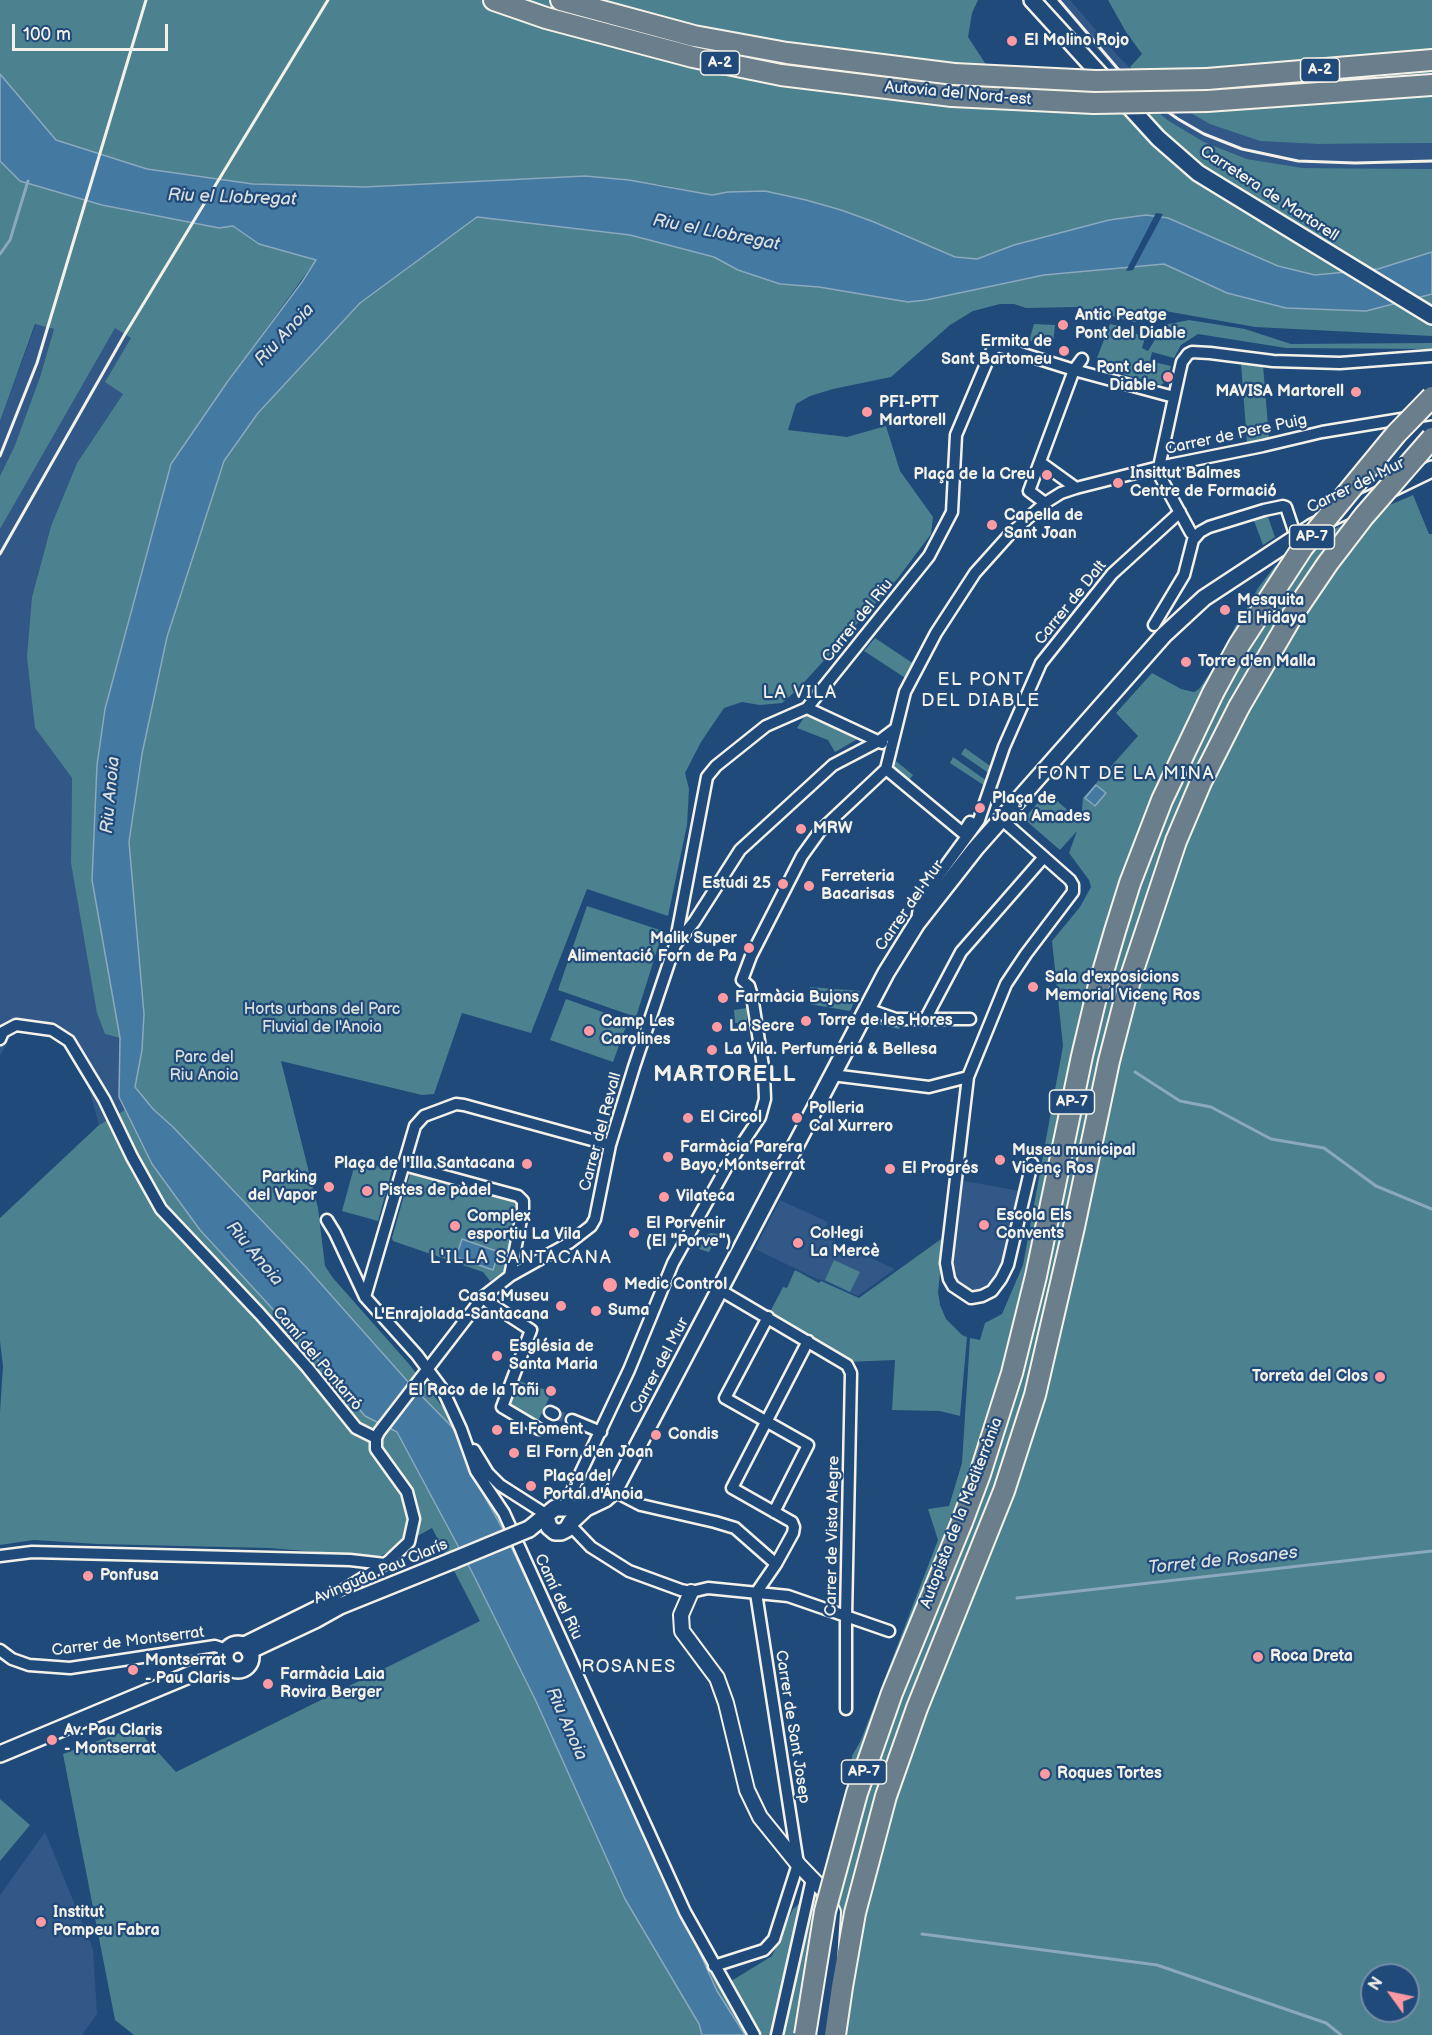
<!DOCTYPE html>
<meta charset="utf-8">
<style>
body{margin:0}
#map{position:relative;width:1432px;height:2035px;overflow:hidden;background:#1f4a7a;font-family:"Balsamiq Sans",sans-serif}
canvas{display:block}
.north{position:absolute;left:1360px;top:1963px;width:60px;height:60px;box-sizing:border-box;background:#1f4a7a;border:2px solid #748da6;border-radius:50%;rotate:303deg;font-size:16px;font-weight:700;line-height:24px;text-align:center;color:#f4f1e8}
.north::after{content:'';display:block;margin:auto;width:21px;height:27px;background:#ff9aa2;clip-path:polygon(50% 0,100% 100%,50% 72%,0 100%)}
.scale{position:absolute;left:12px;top:24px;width:156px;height:27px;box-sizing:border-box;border:3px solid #f4f1e8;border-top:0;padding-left:8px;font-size:18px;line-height:21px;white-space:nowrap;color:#f4f1e8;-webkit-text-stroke:4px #1f4a7a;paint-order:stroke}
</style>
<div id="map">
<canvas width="1432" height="2035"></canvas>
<div class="north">N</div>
<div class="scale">100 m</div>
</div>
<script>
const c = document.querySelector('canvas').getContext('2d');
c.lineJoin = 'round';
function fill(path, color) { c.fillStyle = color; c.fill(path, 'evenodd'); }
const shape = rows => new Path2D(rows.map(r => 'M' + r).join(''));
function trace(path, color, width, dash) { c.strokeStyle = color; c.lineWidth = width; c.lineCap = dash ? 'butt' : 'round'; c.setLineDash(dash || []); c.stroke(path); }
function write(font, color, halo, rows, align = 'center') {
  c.font = font + ' "Balsamiq Sans",sans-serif'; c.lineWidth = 4.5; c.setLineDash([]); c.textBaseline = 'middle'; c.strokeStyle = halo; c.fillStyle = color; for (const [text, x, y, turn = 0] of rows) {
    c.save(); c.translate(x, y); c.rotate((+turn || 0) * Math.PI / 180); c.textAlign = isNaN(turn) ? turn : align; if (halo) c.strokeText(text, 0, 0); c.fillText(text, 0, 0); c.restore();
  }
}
fill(shape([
 [1057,0,1070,0,1118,56,1142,80,1260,141,1317,144,1432,143,1432,169,1303,168,1247,159,1204,142,1169,121,1133,92],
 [36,324,54,329,40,377,15,445,0,476,0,421],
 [115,327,131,338,123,394,77,463,51,526,32,597,35,728,72,778,71,863,105,1034,120,1038,119,1097,125,1110,99,1125,82,1064,62,1038,14,1031,0,1056,0,529],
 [959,1180,1020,1191,1006,1258,994,1285,980,1292,964,1290,954,1278,953,1264],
 [780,1200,828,1222,822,1236,895,1269,858,1296,820,1279,819,1280,755,1249],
 [45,1832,93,1949,97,2014,82,2035,0,2035,0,1895]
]), '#325887');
fill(shape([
 [0,0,978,0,972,13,968,37,985,63,1028,106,1064,88,1122,78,1133,92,1169,121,1204,142,1247,159,1303,168,1432,169,1432,252,1378,269,1315,275,1278,266,1168,218,1146,215,1109,220,1014,245,977,259,955,257,874,222,806,200,728,192,712,195,662,185,585,176,365,187,253,184,147,169,56,140,0,74],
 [1108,0,1432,0,1432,143,1317,144,1260,141,1210,124,1159,95,1130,67,1142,54,1126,32],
 [0,161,20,181,102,205,219,228,233,226,259,244,316,260,228,381,171,464,105,709,97,765,92,880,120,1038,105,1034,97,1013,71,863,72,778,35,728,27,657,32,597,51,526,77,463,123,394,105,382,131,338,115,328,0,529,0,476,15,445,40,377,54,329,35,324,0,421],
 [477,217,630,235,714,257,738,270,780,284,819,287,908,302,926,300,1044,275,1164,264,1227,293,1286,308,1366,311,1432,294,1432,336,1255,327,1165,311,1141,322,1134,322,1076,307,1026,308,1014,304,1000,304,973,311,950,325,891,377,833,389,810,396,796,404,788,430,847,437,886,426,900,471,933,517,931,534,898,578,840,643,797,690,782,703,760,705,742,702,724,708,701,742,685,773,689,789,687,825,668,916,587,889,531,1033,462,1013,434,1094,422,1095,281,1061,318,1208,325,1266,333,1278,409,1364,449,1415,545,1609,723,1986,772,1956,793,1909,817,1888,823,1874,850,1780,852,1756,861,1740,938,1540,928,1509,949,1506,962,1463,970,1338,980,1340,985,1323,1002,1314,1023,1265,1063,1046,1052,941,1080,907,1091,887,1089,880,1069,853,1077,831,1060,850,1024,819,1047,792,1081,822,1083,798,1138,736,1116,713,1152,673,1181,689,1194,692,1199,689,1212,670,1215,662,1222,652,1236,625,1242,617,1258,588,1275,566,1313,538,1413,495,1429,534,1432,534,1432,2035,745,2035,717,1991,626,1789,502,1528,470,1470,453,1428,410,1384,306,1267,173,1127,153,1109,135,1087,142,1050,144,1014,129,842,142,754,167,637,224,461,258,413,360,303],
 [1372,1975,1408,1975,1408,2011,1372,2011],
 [1189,320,1245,329,1291,344,1432,343,1432,349,1286,348,1198,334,1181,345,1174,358,1152,352,1150,361,1171,366,1166,381,1161,385,1096,366,1097,358,1110,324,1120,326,1145,338,1142,348,1148,351,1164,325],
 [1034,324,1055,325,1053,344,1029,341],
 [1241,364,1263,365,1269,438,1247,442],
 [1267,514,1275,537,1263,545,1253,518],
 [875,638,914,664,907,679,864,651],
 [807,713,863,736,835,752,828,740,797,728],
 [965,748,993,768,990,774,961,754],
 [953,757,987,781,985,786,950,763],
 [896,761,913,775,907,783,893,769],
 [587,906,663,931,636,1017,558,990],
 [810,987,860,991,850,1011,809,1004],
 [566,999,628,1021,613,1062,550,1040],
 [747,1008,747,1023,735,1023,734,1010],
 [876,1015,902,1023,899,1029,872,1023],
 [125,1110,152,1164,365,1415,397,1432,473,1574,535,1699,625,1899,699,2025,702,2035,134,2035,115,2020,63,1754,135,1727,176,1772,480,1621,432,1528,379,1557,269,1548,97,1544,34,1540,0,1545,0,1412,3,1366,0,1341,0,1218,99,1125],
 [356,1160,392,1170,378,1221,342,1211],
 [410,1174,516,1203,516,1215,504,1272,490,1281,483,1272,393,1241,392,1238],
 [711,1233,718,1234,719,1240,715,1241,709,1252,699,1249,707,1235],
 [944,1237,938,1292,940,1305,946,1319,962,1335,967,1337,960,1416,940,1411,892,1410,895,1360,847,1362,826,1346,812,1340,769,1314,783,1287,787,1288,795,1270,819,1283,821,1281,859,1298],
 [834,1260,860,1272,850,1292,825,1280],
 [519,1381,552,1392,536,1425,507,1408],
 [0,1799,30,1825,0,1861]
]), '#4c818f');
const water = shape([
 [0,74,56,140,147,169,253,184,365,187,585,176,629,180,712,195,728,192,765,191,806,200,841,210,874,222,955,257,977,259,1014,245,1109,220,1146,215,1168,218,1278,266,1315,275,1378,269,1432,252,1432,294,1366,311,1286,308,1227,293,1164,264,1044,275,926,300,908,302,819,287,780,284,738,270,714,257,630,235,477,217,360,303,258,413,224,461,167,637,142,754,129,842,144,1014,142,1050,135,1087,153,1109,173,1127,306,1267,410,1384,453,1428,470,1470,502,1528,626,1789,717,1991,745,2035,702,2035,699,2024,625,1899,535,1699,473,1574,397,1432,365,1416,293,1331,200,1230,152,1164,119,1097,120,1038,92,880,97,765,105,709,171,464,228,381,302,282,316,260,259,244,233,226,219,228,102,205,20,181,0,161,0,74],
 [1096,785,1106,793,1095,806,1085,798,1096,785],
 [462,1239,499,1252,493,1270,456,1257,462,1239]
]);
fill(water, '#4479a2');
trace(water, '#8aa9be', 1.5);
fill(shape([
 [1156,213,1163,214,1133,270,1126,271]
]), '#1f4a7a');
trace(shape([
 [0,254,10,240,28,181],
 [1135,1072,1180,1101,1211,1107,1271,1139,1324,1148,1376,1186,1432,1209],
 [1017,1598,1432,1551],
 [922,1934,1157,1965,1326,2023,1341,2035]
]), '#8aa9be', 3);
trace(shape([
 [554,1414,572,1420]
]), '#3f638a', 10, [10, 5]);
const minor = shape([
 [1040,462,1076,488],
 [1045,503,1029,491,1074,370,1082,359],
 [1191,533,1161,478,1159,467,1179,375,1182,362,1188,354,1192,352,1210,353,1273,361,1340,363,1432,356],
 [1154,625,1184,575,1193,540,1200,532,1209,527,1264,510,1283,506,1286,507,1296,537],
 [807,708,882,743],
 [886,769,963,833,970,822],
 [1001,819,1070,880,1073,885,1073,892,1026,954,1006,984,968,1077,946,1263,949,1279,953,1286,971,1298,982,1296,992,1291,1001,1279,1008,1265,1032,1163],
 [917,921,920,901,979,820,1004,747,1041,663,1112,574,1180,512],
 [675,945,707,777,716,766,766,726,807,708,929,556,952,512,956,435,992,350,998,346,1074,370,1174,397],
 [867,1009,896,1019,970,1019],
 [926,1018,961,952,1044,857],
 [0,1039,3,1032,16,1025,52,1030,69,1041,104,1099,132,1157,161,1209,260,1314,307,1367,356,1428,376,1438],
 [832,1075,929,1087,968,1077],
 [404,1165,518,1196,523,1201,523,1209,510,1276],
 [327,1220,335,1233,365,1297,417,1355,443,1390,461,1429,476,1471,504,1513,685,1912,754,2035],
 [720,1290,847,1365,851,1373,846,1616,846,1709],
 [365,1297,415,1126,424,1116,456,1104,464,1105,610,1145],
 [483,1297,488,1302,531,1330,502,1407,539,1429],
 [768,1317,725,1398,808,1445,774,1512],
 [550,1412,554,1414],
 [572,1420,601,1432],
 [474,1450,488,1473,500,1485,547,1515],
 [614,1491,641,1505,715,1522,735,1528,776,1564],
 [564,1508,629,1370,673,1263,726,1168,760,1117,765,1099,764,1073,752,996,749,986,742,980,751,956,802,856,820,831,886,769,905,692,936,633,975,573,1010,534,1045,503,1061,493,1076,488,1159,467,1263,446,1322,432,1432,414],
 [570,1525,591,1547,629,1571,681,1590,691,1592,708,1588,788,1596,889,1631],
 [0,1556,32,1552,350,1560,385,1564,391,1559,409,1542,414,1519,407,1492,376,1449,376,1438,379,1432,483,1297,510,1276,569,1243,591,1226,595,1219,610,1145,634,1067,675,945,694,922,740,850,833,765,879,741,895,729],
 [756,1593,776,1564,793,1533,794,1527,792,1522,732,1488,808,1341],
 [241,1644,316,1607,385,1564],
 [0,1650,12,1659,29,1665,70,1668,215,1646,227,1650],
 [714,1966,764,1950,774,1939,798,1864,756,1593],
 [777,2035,812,1879]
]);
const tertiary = shape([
 [691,1592,681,1615,682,1631,717,1678,726,1703,747,1790,760,1817,798,1864,823,1890,833,1912,830,1961,820,2035]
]);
const secondary = shape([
 [1032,0,1158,138,1198,173,1432,316],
 [546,1516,549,1527,555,1532,561,1532,567,1529,571,1522,586,1508],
 [529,1529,555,1508,586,1508,605,1499,614,1491,886,973,917,923,975,849,1164,635,1204,598,1312,527,1432,469],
 '225 1657a13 13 0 1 1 26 0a13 13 0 1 1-26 0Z',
 [249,1651,315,1620,340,1606,454,1560],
 [0,1754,225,1660]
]);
const motorway = shape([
 [494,0,546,18,693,57,781,75,952,96],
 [561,0,694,36,787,53,954,74],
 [1207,79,1432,60],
 [1207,101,1432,85],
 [962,1522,980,1474,1012,1373,1036,1276,1082,1056,1098,989,1115,931,1130,883,1162,800,1213,693],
 [835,2035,842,1987,855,1913,886,1796,917,1708,1004,1491,1035,1395,1074,1227,1109,1061,1131,976,1176,841,1201,782,1239,707]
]);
trace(minor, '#f4f1e8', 15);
trace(tertiary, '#f4f1e8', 18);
trace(secondary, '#f4f1e8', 20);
trace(motorway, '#f4f1e8', 24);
trace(minor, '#1f4a7a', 10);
trace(tertiary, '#1f4a7a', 14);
trace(secondary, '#1f4a7a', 15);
trace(motorway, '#6b7e8b', 20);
trace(shape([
 [1059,0,1124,76,1154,102,1178,119,1204,134,1242,149,1298,161,1355,163,1432,161],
 [0,456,37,363,146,0],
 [0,554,125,334,328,0]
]), '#f4f1e8', 3);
const secondaryBridge = shape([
 [454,1560,529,1529]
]);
const motorwayBridge = shape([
 [954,74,1096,81,1207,79],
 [952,96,1094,103,1207,101],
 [1213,693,1239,645,1303,547,1396,434,1432,397],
 [1239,707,1292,616,1328,563,1364,516,1432,438],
 [805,2035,825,1911,857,1793,892,1693,962,1522]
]);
trace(secondaryBridge, '#f4f1e8', 20, []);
trace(motorwayBridge, '#f4f1e8', 24, []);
trace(secondaryBridge, '#1f4a7a', 15);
trace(motorwayBridge, '#6b7e8b', 20);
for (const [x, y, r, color] of [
 [1012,41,6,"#ff9aa2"],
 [1063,325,6,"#ff9aa2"],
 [1064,351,6,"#ff9aa2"],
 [1168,377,6,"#ff9aa2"],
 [1356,392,6,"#ff9aa2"],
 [867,412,6,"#ff9aa2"],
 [1047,475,6,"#ff9aa2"],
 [1118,483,6,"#ff9aa2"],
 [992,525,6,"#ff9aa2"],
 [1225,610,6,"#ff9aa2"],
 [1186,662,6,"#ff9aa2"],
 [980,808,6,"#ff9aa2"],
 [801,829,6,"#ff9aa2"],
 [783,884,6,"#ff9aa2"],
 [809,886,6,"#ff9aa2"],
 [749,948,6,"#ff9aa2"],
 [1033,987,6,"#ff9aa2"],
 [723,998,6,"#ff9aa2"],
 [806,1021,6,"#ff9aa2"],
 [717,1027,6,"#ff9aa2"],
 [589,1031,6,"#ff9aa2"],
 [712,1050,6,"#ff9aa2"],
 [688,1118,6,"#ff9aa2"],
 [797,1118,6,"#ff9aa2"],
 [668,1157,6,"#ff9aa2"],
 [1000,1160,6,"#ff9aa2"],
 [527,1164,6,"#ff9aa2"],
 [890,1169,6,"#ff9aa2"],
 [329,1187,6,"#ff9aa2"],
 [367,1191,6,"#ff9aa2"],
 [664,1197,6,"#ff9aa2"],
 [984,1225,6,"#ff9aa2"],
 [455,1226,6,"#ff9aa2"],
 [634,1233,6,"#ff9aa2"],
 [798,1243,6,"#ff9aa2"],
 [610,1285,8,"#ff9aa2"],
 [561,1306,6,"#ff9aa2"],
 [596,1311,6,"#ff9aa2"],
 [497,1356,6,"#ff9aa2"],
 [1380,1377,6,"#ff9aa2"],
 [551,1391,6,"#ff9aa2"],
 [497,1430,6,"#ff9aa2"],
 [656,1435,6,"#ff9aa2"],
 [514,1453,6,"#ff9aa2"],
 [531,1486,6,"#ff9aa2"],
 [88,1576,6,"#ff9aa2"],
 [1258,1657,6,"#ff9aa2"],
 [133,1670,6,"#ff9aa2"],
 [268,1684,6,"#ff9aa2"],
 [52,1740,6,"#ff9aa2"],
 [1045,1774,6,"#ff9aa2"],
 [41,1922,6,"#ff9aa2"]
]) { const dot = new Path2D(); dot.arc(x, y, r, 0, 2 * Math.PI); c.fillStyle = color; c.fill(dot); trace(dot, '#1f4a7a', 2); }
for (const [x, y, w] of [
 [720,63,39],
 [1320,70,39],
 [1312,537,45],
 [1072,1102,45],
 [864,1772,45]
]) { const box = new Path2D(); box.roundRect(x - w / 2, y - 12, w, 24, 4.5); c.fillStyle = '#1f4a7a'; c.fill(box); trace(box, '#f4f1e8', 1.5); }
write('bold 15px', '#f4f1e8', null, [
 ["A-2",720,63],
 ["A-2",1320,70],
 ["AP-7",1312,537],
 ["AP-7",1072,1102],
 ["AP-7",864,1772]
]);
write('bold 16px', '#f4f1e8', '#1f4a7a', [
 ["El Molino Rojo",1024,41],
 ["Antic Peatge",1075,316],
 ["Pont del Diable",1075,334],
 ["Ermita de",1052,342,"right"],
 ["Sant Bartomeu",1052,360,"right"],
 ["Pont del",1156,368,"right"],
 ["Diable",1156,386,"right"],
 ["MAVISA Martorell",1344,392,"right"],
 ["PFI-PTT",879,403],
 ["Martorell",879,421],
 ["Insittut Balmes",1130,474],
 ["Centre de Formació",1130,492],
 ["Plaça de la Creu",1035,475,"right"],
 ["Capella de",1004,516],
 ["Sant Joan",1004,534],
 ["Mesquita",1237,601],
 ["El Hidaya",1237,619],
 ["Torre d'en Malla",1198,662],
 ["Plaça de",992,799],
 ["Joan Amades",992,817],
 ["MRW",813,829],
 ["Ferreteria",821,877],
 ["Bacarisas",821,895],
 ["Estudi 25",771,884,"right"],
 ["Malik Super",737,939,"right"],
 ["Alimentació Forn de Pa",737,957,"right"],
 ["Sala d'exposicions",1045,978],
 ["Memorial Vicenç Ros",1045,996],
 ["Farmàcia Bujons",735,998],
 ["Torre de les Hores",818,1021],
 ["Camp Les",601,1022],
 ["Carolines",601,1040],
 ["La Secre",729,1027],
 ["La Vila. Perfumeria & Bellesa",724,1050],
 ["Polleria",809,1109],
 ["Cal Xurrero",809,1127],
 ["El Circol",700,1118],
 ["Farmàcia Parera",680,1148],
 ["Bayo, Montserrat",680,1166],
 ["Museu municipal",1012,1151],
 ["Vicenç Ros",1012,1169],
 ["Plaça de l'Illa Santacana",515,1164,"right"],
 ["El Progrés",902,1169],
 ["Parking",317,1178,"right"],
 ["del Vapor",317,1196,"right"],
 ["Pistes de pàdel",379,1191],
 ["Vilateca",676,1197],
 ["Escola Els",996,1216],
 ["Convents",996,1234],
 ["Complex",467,1217],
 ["esportiu La Vila",467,1235],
 ["El Porvenir",646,1224],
 ["(El \"Porve\")",646,1242],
 ["Col·legi",810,1234],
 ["La Mercè",810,1252],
 ["Medic Control",624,1285],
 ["Casa Museu",549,1297,"right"],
 ["L'Enrajolada-Santacana",549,1315,"right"],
 ["Suma",608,1311],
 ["Església de",509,1347],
 ["Santa Maria",509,1365],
 ["Torreta del Clos",1368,1377,"right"],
 ["El Raco de la Toñi",539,1391,"right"],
 ["El Foment",509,1430],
 ["Condis",668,1435],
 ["El Forn d'en Joan",526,1453],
 ["Plaça del",543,1477],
 ["Portal d'Anoia",543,1495],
 ["Ponfusa",100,1576],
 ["Roca Dreta",1270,1657],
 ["Montserrat",145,1661],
 ["- Pau Claris",145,1679],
 ["Farmàcia Laia",280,1675],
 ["Rovira Berger",280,1693],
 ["Av. Pau Claris",64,1731],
 ["- Montserrat",64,1749],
 ["Roques Tortes",1057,1774],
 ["Institut",53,1913],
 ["Pompeu Fabra",53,1931]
], 'left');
write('16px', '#f4f1e8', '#1f4a7a', [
 ["Autovia del Nord-est",958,94,5],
 ["Carretera de Martorell",1269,194,33],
 ["Carrer de Pere Puig",1236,435,-12],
 ["Carrer del Mur",1356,486,-26],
 ["Carrer de Dalt",1071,603,-51],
 ["Carrer del Riu",858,621,-51],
 ["Carrer del Mur",910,906,-55],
 ["Carrer del Revall",601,1132,-75],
 ["Camí del Pontarró",317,1359,50],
 ["Carrer del Mur",660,1366,-62],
 ["Autopista de la Mediterrània",962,1513,-69],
 ["Carrer de Vista Alegre",833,1536,-89],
 ["Avinguda Pau Clarís",381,1572,-23],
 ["Camí del Riu",558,1597,65],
 ["Carrer de Montserrat",128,1642,-7],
 ["Carrer de Sant Josep",792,1727,81]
]);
write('16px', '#dbe0db', '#1f4a7a', [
 ["Horts urbans del Parc",322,1010],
 ["Fluvial de l'Anoia",322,1028],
 ["Parc del",204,1058],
 ["Riu Anoia",204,1076]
]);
write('italic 18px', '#dadfde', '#1f4a7a', [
 ["Riu el Llobregat",232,198,2],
 ["Riu el Llobregat",716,233,11],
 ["Riu Anoia",285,335,-47],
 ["Riu Anoia",111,795,-85],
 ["Riu Anoia",254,1254,50],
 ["Torret de Rosanes",1223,1561,-6],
 ["Riu Anoia",566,1724,66]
]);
c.letterSpacing = '1.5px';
write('18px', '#f4f1e8', '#1f4a7a', [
 ["EL PONT",981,680],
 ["DEL DIABLE",981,701],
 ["LA VILA",800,693],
 ["FONT DE LA MINA",1126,774],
 ["L'ILLA SANTACANA",521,1258],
 ["ROSANES",629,1667]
]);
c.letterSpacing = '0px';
c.letterSpacing = '1.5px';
write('bold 22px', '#f4f1e8', '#1f4a7a', [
 ["MARTORELL",725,1075]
]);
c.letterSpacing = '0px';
</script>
